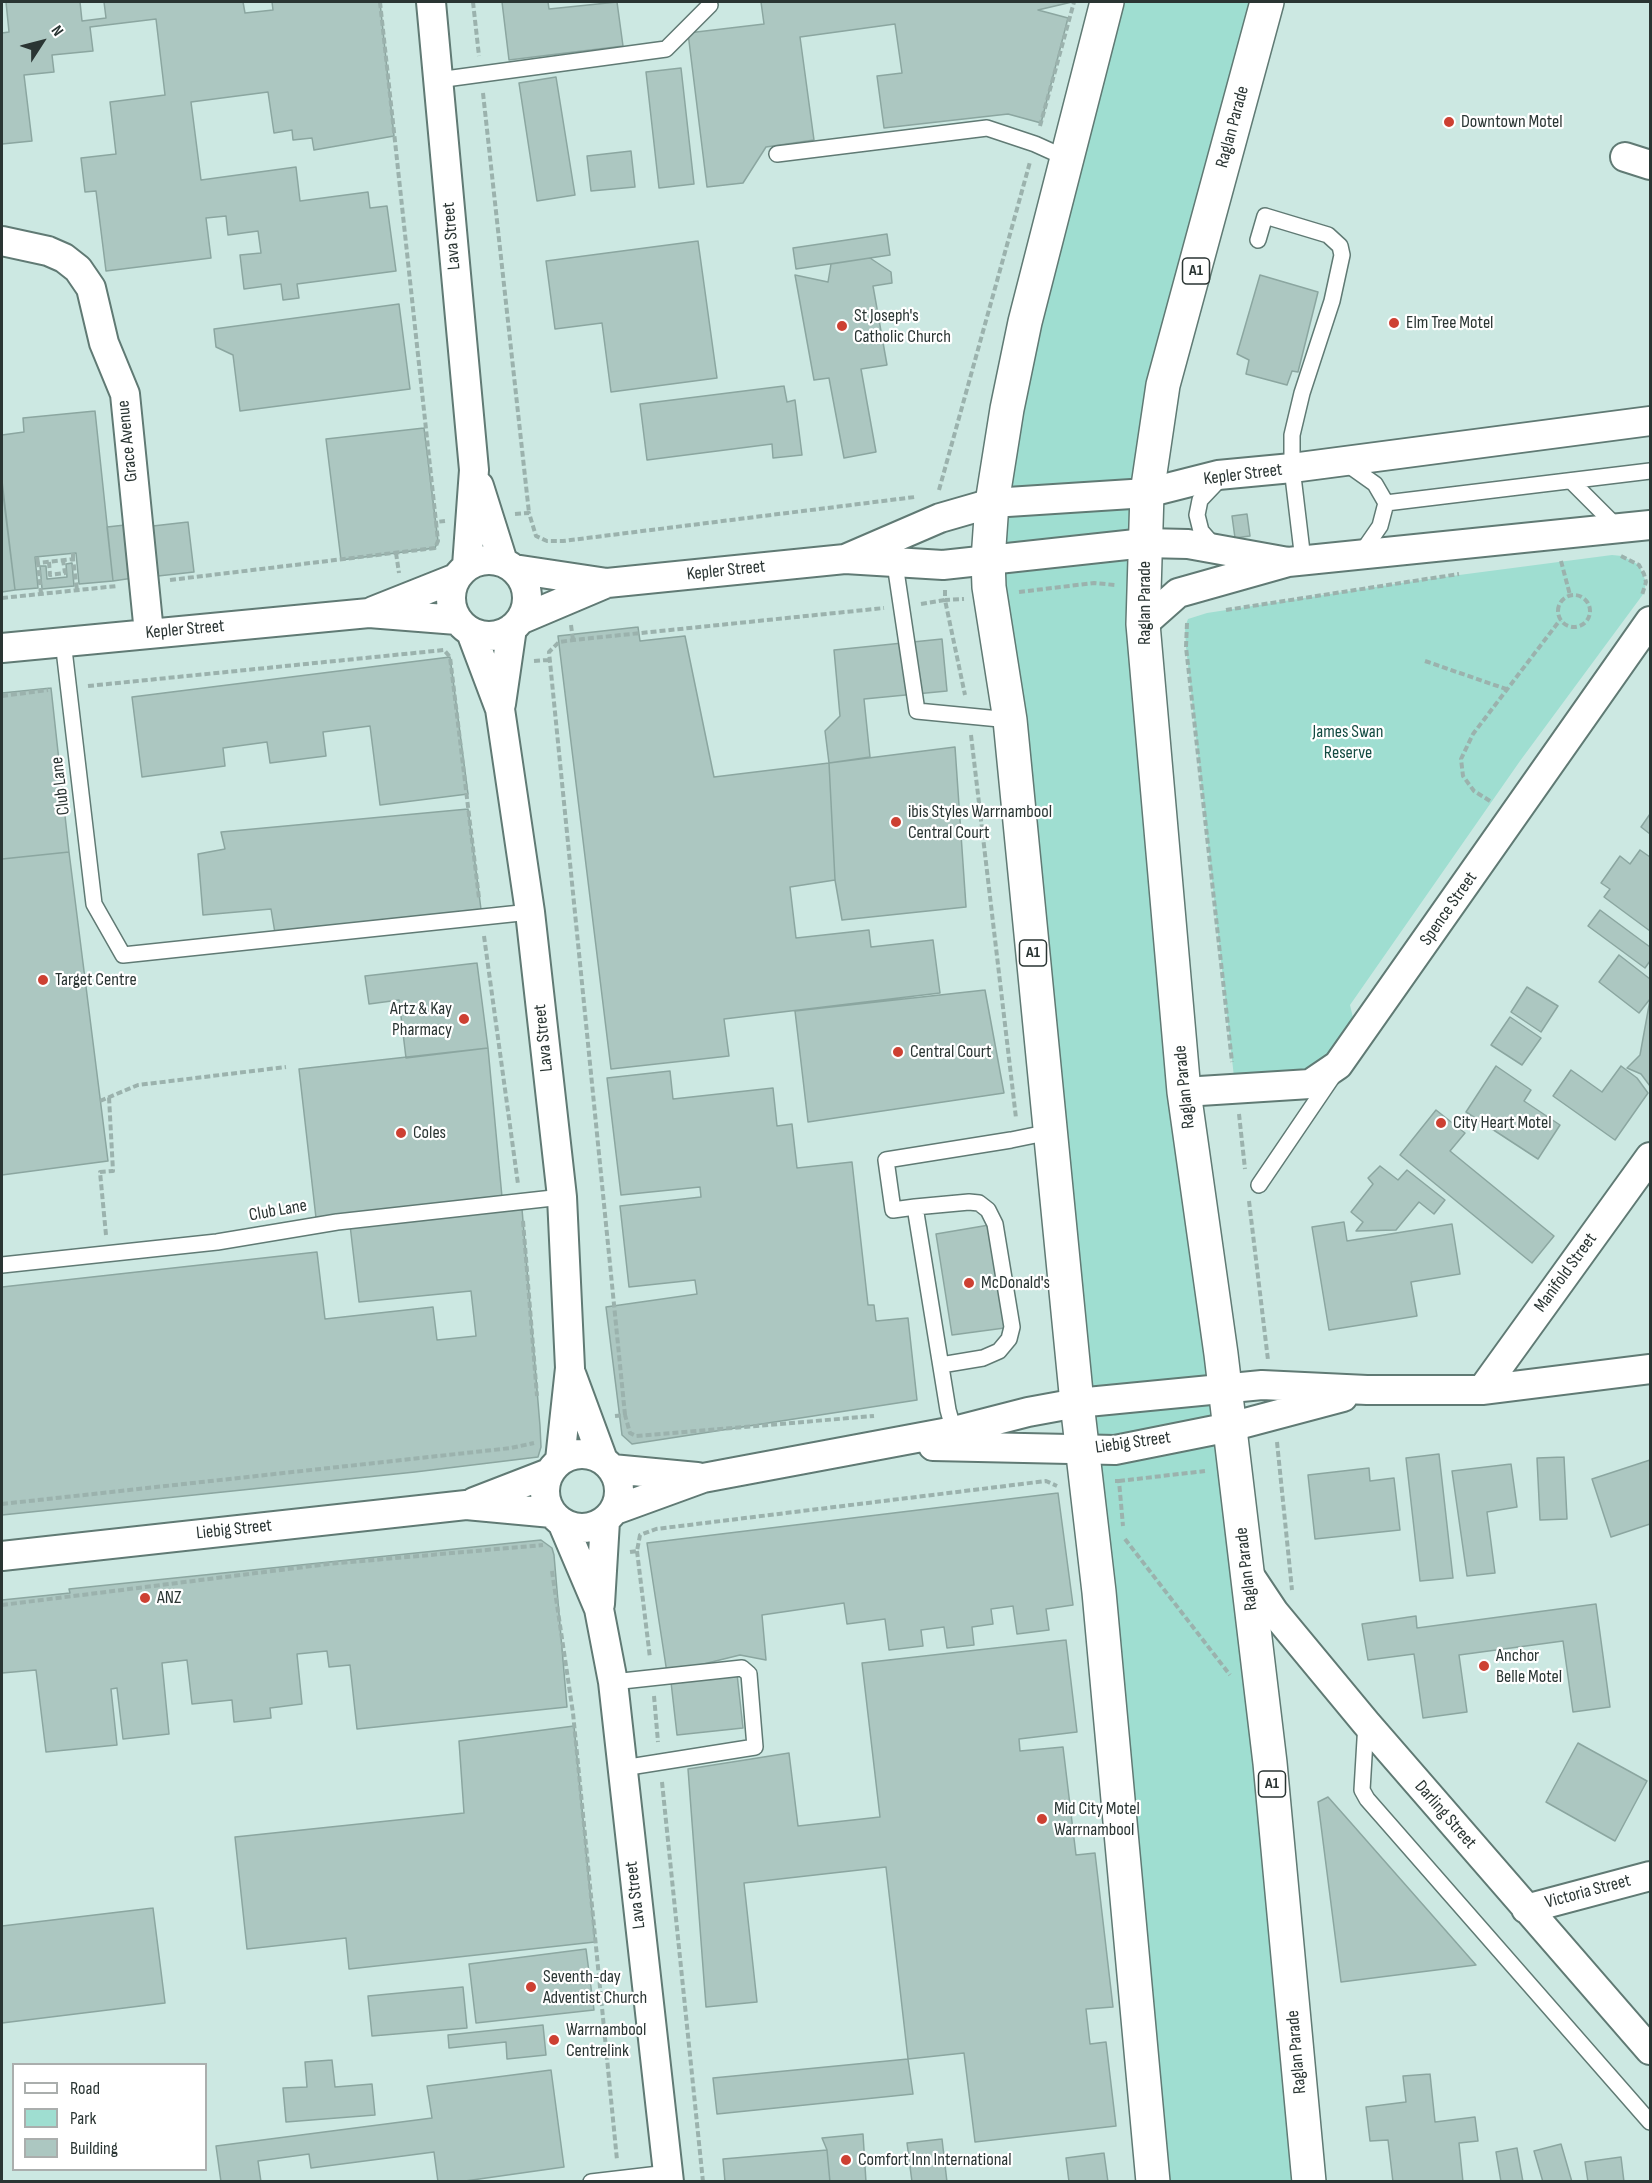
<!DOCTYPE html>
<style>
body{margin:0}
#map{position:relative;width:1652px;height:2183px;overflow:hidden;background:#cce8e2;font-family:"Sofia Sans Condensed",sans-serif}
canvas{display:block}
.frame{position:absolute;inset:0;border:3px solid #2a3533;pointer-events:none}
.legend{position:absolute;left:12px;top:2063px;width:195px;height:108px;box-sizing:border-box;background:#fff;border:2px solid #aaaead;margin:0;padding:8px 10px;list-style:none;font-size:18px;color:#2a3533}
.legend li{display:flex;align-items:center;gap:12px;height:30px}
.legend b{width:30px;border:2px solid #aaaead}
.north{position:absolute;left:12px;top:12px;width:60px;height:60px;-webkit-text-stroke:4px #fff;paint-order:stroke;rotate:54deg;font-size:16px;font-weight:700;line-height:24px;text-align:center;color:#2a3533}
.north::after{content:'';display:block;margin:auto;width:21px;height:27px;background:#2a3533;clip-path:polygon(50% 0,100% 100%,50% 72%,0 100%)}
</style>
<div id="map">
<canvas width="1652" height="2183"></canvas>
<div class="frame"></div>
<ul class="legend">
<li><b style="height:8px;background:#fff"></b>Road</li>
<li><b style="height:16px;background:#9fded1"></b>Park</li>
<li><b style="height:16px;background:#acc7c1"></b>Building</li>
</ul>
<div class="north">N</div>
</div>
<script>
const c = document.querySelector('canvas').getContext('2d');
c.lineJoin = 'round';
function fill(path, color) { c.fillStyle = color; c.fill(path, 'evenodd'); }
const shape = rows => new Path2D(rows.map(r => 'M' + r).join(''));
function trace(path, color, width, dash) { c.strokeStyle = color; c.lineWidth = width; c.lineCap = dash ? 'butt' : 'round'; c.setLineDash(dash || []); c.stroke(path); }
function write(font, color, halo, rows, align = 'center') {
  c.font = font + ' "Sofia Sans Condensed",sans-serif'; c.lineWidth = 4.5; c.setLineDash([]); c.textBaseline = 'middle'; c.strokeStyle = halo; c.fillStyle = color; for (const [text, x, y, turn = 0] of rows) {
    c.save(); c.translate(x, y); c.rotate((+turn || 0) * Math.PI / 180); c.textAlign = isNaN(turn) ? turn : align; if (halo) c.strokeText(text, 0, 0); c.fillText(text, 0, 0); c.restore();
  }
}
fill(shape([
 [1107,2,1267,2,1183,318,1145,543,1308,2181,1153,2181,989,577],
 [1612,555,1622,556,1639,565,1646,582,1644,593,1520,761,1350,1005,1355,1026,1338,1065,1235,1086,1186,647,1185,627,1188,619,1207,613,1421,580]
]), '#9fded1');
const building = shape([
 [6,2,80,2,82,21,106,18,104,2,243,2,245,13,273,10,272,2,380,2,394,136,314,150,312,138,293,140,292,130,274,133,268,92,191,102,201,180,296,167,300,201,368,192,370,208,387,206,396,271,297,284,299,298,283,300,281,284,244,289,240,255,261,253,258,231,228,235,226,216,206,218,211,258,106,271,96,191,85,192,81,158,116,154,110,102,165,95,156,19,90,27,93,51,52,55,54,72,24,75,32,141,2,144,2,33,9,32,6,2],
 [502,2,548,2,549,9,617,2,623,46,509,60,502,2],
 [761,2,1072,2,1038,10,1068,18,1041,123,1008,114,884,128,877,76,902,73,895,24,800,37,814,140,766,147,743,183,707,187,688,33,764,24,761,2],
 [681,68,694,184,659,188,646,72,681,68],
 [556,77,575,195,537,201,519,83,556,77],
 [631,151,635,187,591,191,587,156,631,151],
 [887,234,890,255,796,269,793,248,887,234],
 [698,241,717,378,611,392,602,323,555,329,546,261,698,241],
 [870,258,891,272,892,283,873,286,887,365,861,369,876,452,844,458,829,378,814,380,795,275,828,282,831,264,870,258],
 [1260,275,1318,292,1298,372,1292,371,1287,385,1246,374,1249,360,1237,354,1260,275],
 [399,304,410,389,240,411,233,355,216,347,214,329,399,304],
 [784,386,787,402,795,400,802,455,773,458,772,444,647,460,640,404,784,386],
 [95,411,113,581,79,584,76,553,35,557,38,588,15,590,2,481,2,435,24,432,23,418,95,411],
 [424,428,438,541,435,548,341,560,326,439,424,428],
 [2,486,15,590,2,592,2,486],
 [1247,514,1250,536,1235,538,1232,516,1247,514],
 [188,522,194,572,149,577,144,527,188,522],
 [134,524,140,577,113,581,107,527,134,524],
 [72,563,74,586,42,589,40,566,46,566,47,579,67,577,66,564,72,563],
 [638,627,640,641,685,636,714,777,829,763,835,880,790,887,796,938,869,930,871,947,933,940,940,993,724,1019,729,1056,611,1069,558,636,638,627],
 [942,639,947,691,864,699,870,757,829,763,825,731,840,716,834,650,942,639],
 [450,657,468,794,380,805,370,726,323,732,326,756,270,763,267,742,223,748,225,766,142,777,132,697,450,657],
 [51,688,69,852,2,859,2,693,51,688],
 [955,747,966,907,842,920,835,880,829,763,955,747],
 [468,809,482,917,276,939,271,909,203,915,198,854,225,849,221,832,468,809],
 [1650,814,1650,834,1641,827,1650,814],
 [1640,850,1650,857,1650,931,1604,897,1610,889,1601,883,1620,856,1630,864,1640,850],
 [69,852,108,1161,2,1175,2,859,69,852],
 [1600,910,1650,947,1650,961,1645,968,1588,926,1600,910],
 [1619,955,1650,979,1650,999,1639,1013,1599,982,1619,955],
 [477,963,488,1048,406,1058,399,1000,369,1004,365,976,477,963],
 [1527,987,1558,1006,1541,1032,1511,1012,1527,987],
 [985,990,1004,1093,808,1122,795,1011,985,990],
 [1650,1000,1650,1086,1641,1074,1627,1068,1640,1055,1650,1000],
 [1510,1017,1541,1038,1522,1065,1491,1045,1510,1017],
 [488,1048,502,1197,316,1218,299,1069,488,1048],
 [1496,1066,1531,1090,1524,1101,1560,1125,1538,1159,1466,1112,1496,1066],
 [1621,1066,1637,1078,1648,1093,1615,1140,1553,1096,1571,1070,1602,1092,1621,1066],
 [670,1071,673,1099,773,1088,777,1126,792,1124,797,1168,852,1162,868,1305,874,1305,876,1321,908,1318,917,1400,632,1444,622,1435,606,1307,697,1294,695,1280,629,1287,620,1206,701,1197,700,1187,621,1195,607,1078,670,1071],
 [1436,1110,1465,1133,1450,1151,1554,1236,1532,1263,1400,1155,1436,1110],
 [1380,1166,1398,1180,1407,1170,1445,1200,1434,1214,1419,1202,1396,1230,1356,1231,1363,1222,1351,1212,1373,1184,1368,1178,1380,1166],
 [522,1209,540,1426,541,1447,538,1457,415,1472,2,1515,2,1287,317,1252,325,1319,433,1307,437,1340,476,1336,471,1291,359,1302,350,1225,522,1209],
 [1344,1222,1347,1241,1452,1224,1460,1274,1411,1282,1417,1316,1329,1330,1312,1227,1344,1222],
 [995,1224,1012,1327,952,1335,936,1234,995,1224],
 [1439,1454,1453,1578,1420,1581,1406,1458,1439,1454],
 [1564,1457,1567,1519,1540,1520,1537,1458,1564,1457],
 [1650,1460,1650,1524,1611,1537,1592,1479,1650,1460],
 [1511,1464,1517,1507,1487,1512,1495,1573,1467,1576,1452,1471,1511,1464],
 [1369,1468,1370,1481,1394,1478,1400,1530,1315,1539,1308,1475,1369,1468],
 [1058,1493,1073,1605,1046,1609,1049,1630,1017,1634,1013,1606,991,1609,993,1624,972,1627,974,1645,947,1648,944,1627,921,1630,923,1646,889,1650,885,1619,847,1624,844,1603,762,1615,766,1660,740,1655,667,1673,647,1543,1058,1493],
 [541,1540,552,1548,554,1555,567,1707,357,1729,350,1665,329,1667,327,1651,297,1654,302,1704,270,1708,271,1718,234,1722,232,1700,192,1704,187,1660,162,1663,169,1734,123,1739,117,1688,111,1689,117,1745,46,1752,36,1670,2,1673,2,1600,70,1593,69,1589,541,1540],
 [1596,1604,1610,1707,1573,1712,1563,1641,1459,1655,1467,1712,1423,1718,1414,1654,1368,1660,1362,1624,1416,1616,1417,1628,1596,1604],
 [1066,1640,1077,1732,1019,1739,1020,1751,1063,1747,1076,1855,1095,1853,1113,2007,1086,2009,1090,2044,1106,2042,1116,2126,975,2142,964,2053,908,2059,886,1867,744,1883,757,2002,706,2007,688,1769,789,1753,798,1826,880,1817,862,1663,1066,1640],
 [737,1674,743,1728,677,1735,671,1682,737,1674],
 [574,1726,595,1942,349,1969,346,1938,247,1949,235,1837,464,1813,459,1741,574,1726],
 [1578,1743,1647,1781,1615,1841,1546,1802,1578,1743],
 [1328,1797,1344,1815,1476,1965,1341,1982,1318,1802,1328,1797],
 [153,1908,165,2003,2,2023,2,1926,153,1908],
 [586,1949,594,2010,476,2023,469,1964,586,1949],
 [463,1987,467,2028,372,2036,368,1996,463,1987],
 [543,2025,546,2055,507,2059,506,2042,449,2048,448,2035,543,2025],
 [908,2059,913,2094,717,2114,713,2078,908,2059],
 [332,2060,335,2087,372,2084,375,2115,286,2122,283,2088,307,2087,305,2062,332,2060],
 [551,2070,564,2167,458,2182,438,2182,434,2152,311,2168,309,2154,258,2161,261,2182,221,2182,216,2146,432,2118,427,2086,551,2070],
 [1430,2074,1435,2122,1475,2117,1478,2141,1459,2143,1463,2182,1393,2182,1388,2140,1370,2141,1366,2107,1406,2102,1403,2076,1430,2074],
 [863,2134,866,2182,830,2182,827,2150,822,2138,863,2134],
 [942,2139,947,2182,912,2182,907,2143,942,2139],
 [1561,2144,1572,2182,1543,2182,1534,2151,1561,2144],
 [1517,2148,1523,2182,1501,2182,1496,2152,1517,2148],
 [827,2150,830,2182,725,2182,723,2159,827,2150],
 [1104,2153,1108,2182,1069,2182,1066,2158,1104,2153],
 [1621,2157,1624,2182,1588,2182,1585,2162,1621,2157]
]);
fill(building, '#acc7c1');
trace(building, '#8ba6a0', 1.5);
const lane = shape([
 [438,80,666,49,710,5],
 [777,154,987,128,1035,144,1066,158],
 [1258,240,1265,216,1328,235,1340,246,1342,255,1332,301,1302,393,1292,435,1292,468,1303,560],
 [1344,462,1375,484,1386,503,1380,526,1360,555],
 [1571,481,1618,528],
 [1386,503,1650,471],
 [1214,546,1201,531,1197,515,1200,500,1219,480],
 [895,564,917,711,1010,720],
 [63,641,94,904,123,955,530,912],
 [1259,1185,1333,1076],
 [915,1207,969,1202,979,1203,988,1210,995,1224,1012,1327,1009,1339,999,1351,983,1358,941,1365],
 [2,1265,217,1242,337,1222,562,1197],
 [954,1431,948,1410,915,1207,893,1210,886,1160,1011,1140,1050,1132],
 [613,1682,742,1668,749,1674,755,1747,623,1768],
 [1366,1723,1362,1790,1367,1799,1650,2122],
 [591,2182,668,2173]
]);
const street = shape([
 [431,2,474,470,467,566],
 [1625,157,1650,165],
 [2,241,48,251,64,258,78,269,91,288,104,343,125,394,149,633],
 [479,486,503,562],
 [845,559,940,518,992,503,1147,493,1218,475,1292,468,1650,421],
 '451 598a38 38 0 1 1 76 0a38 38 0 1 1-76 0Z',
 [514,569,607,583,845,559,943,565,1145,543,1188,544,1288,562],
 [373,611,456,578],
 [522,619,607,583],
 [1143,624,1178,593,1288,562,1650,525],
 [471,632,500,709,530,912,562,1197,570,1368,560,1460],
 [2,648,369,613,457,620],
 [501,704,512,628],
 [1184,1092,1310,1084,1338,1065,1650,621],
 [572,1376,603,1460],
 [1482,1390,1650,1157],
 [933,1446,1115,1450,1230,1427,1343,1397],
 '545 1491a37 37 0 1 1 74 0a37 37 0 1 1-74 0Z',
 [612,1469,697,1477],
 [474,1502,549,1473],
 [615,1510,703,1478,954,1431,1028,1412,1077,1403,1262,1385,1367,1390,1482,1390,1650,1369],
 [562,1522,599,1609,613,1682,669,2182],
 [2,1556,466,1505,552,1513],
 [1248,1573,1274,1612,1366,1723,1650,2050],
 [600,1604,605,1521],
 [1526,1909,1650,1876]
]);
const highway = shape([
 [1107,2,1025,322,1007,409,992,503,988,560,989,587,1010,720,1077,1403,1099,1592,1153,2182],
 [1267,2,1163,385,1147,493,1143,624,1184,1092,1221,1354,1270,1763,1309,2182]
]);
trace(lane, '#607a74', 18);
trace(street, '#607a74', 32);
trace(highway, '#607a74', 36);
trace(shape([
 [380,2,436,522],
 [473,2,479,56],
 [483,93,529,513],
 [1040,126,1074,2],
 [939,490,1030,162],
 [515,514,529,513,536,536,547,541,563,541,915,497],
 [73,553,73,559],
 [396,553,399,573],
 [1621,556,1639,565,1644,574,1646,582,1642,595],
 [37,557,38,563],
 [1561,561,1570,595],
 [49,562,50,575,65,573,63,560],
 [170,580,435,548,438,541,436,522,445,521],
 [945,590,945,600,964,599],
 [1019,592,1094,583,1115,585],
 [41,594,38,563,73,559,77,590],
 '1558 611a16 16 0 1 1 32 0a16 16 0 1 1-32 0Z',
 [2,598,117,586],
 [921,604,945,600,965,695],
 [1226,610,1459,574],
 [1187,623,1186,647,1232,1062],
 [571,625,573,640],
 [534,661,548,660],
 [1425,661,1506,689],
 [88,686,444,650,450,657,479,898],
 [2,696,48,690],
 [971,735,1016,1118],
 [1490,801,1474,791,1463,776,1461,759,1473,734,1560,620],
 [484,936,518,1184],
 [100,1101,138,1085,286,1067],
 [1239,1114,1245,1169],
 [1249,1201,1268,1360],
 [523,1221,537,1396],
 [106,1235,100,1172,113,1171,109,1097],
 [625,1415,549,652,559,642,573,640,884,608],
 [615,1416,625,1415,630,1433,636,1436,874,1416],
 [1277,1442,1292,1590],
 [1115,1481,1119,1481,1123,1526],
 [1119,1481,1205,1471],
 [2,1504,511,1448,534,1443],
 [1125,1539,1230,1675],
 [637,1551,650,1658],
 [630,1552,637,1551,640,1535,656,1529,1046,1481,1057,1486],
 [552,1571,573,1713,617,2160],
 [2,1605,328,1564,543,1545],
 [654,1696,658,1742],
 [662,1782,703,2182]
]), '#9bb2ad', 4, [6, 3]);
trace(lane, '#fff', 15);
trace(street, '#fff', 28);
trace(highway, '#fff', 33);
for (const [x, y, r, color] of [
 [1449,122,6,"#cd4032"],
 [1394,323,6,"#cd4032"],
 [842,326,6,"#cd4032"],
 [896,822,6,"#cd4032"],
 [43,980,6,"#cd4032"],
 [464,1019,6,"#cd4032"],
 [898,1052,6,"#cd4032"],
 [1441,1123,6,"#cd4032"],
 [401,1133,6,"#cd4032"],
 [969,1283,6,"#cd4032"],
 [145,1598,6,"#cd4032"],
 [1484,1666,6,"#cd4032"],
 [1042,1819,6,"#cd4032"],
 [531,1987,6,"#cd4032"],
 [554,2040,6,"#cd4032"],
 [846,2160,6,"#cd4032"]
]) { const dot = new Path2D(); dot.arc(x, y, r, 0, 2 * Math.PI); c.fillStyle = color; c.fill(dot); trace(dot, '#fff', 2); }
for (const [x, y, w] of [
 [1196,271,27],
 [1033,953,27],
 [1272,1784,27]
]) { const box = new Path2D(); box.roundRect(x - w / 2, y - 13, w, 26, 4.5); c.fillStyle = '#fff'; c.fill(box); trace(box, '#2a3533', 1.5); }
write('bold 16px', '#2a3533', null, [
 ["A1",1196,271],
 ["A1",1033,953],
 ["A1",1272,1784]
]);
write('18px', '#2a3533', '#fff', [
 ["Downtown Motel",1461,122],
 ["St Joseph's",854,316],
 ["Catholic Church",854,337],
 ["Elm Tree Motel",1406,323],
 ["ibis Styles Warrnambool",908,812],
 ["Central Court",908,833],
 ["Target Centre",55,980],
 ["Artz & Kay",452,1009,"right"],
 ["Pharmacy",452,1030,"right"],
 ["Central Court",910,1052],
 ["City Heart Motel",1453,1123],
 ["Coles",413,1133],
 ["McDonald's",981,1283],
 ["ANZ",157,1598],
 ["Anchor",1496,1656],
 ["Belle Motel",1496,1677],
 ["Mid City Motel",1054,1809],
 ["Warrnambool",1054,1830],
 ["Seventh-day",543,1977],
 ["Adventist Church",543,1998],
 ["Warrnambool",566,2030],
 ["Centrelink",566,2051],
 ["Comfort Inn International",858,2160]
], 'left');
write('18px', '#2a3533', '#fff', [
 ["Raglan Parade",1233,127,-75],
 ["Lava Street",452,236,-95],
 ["Grace Avenue",128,441,-96],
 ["Kepler Street",1243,475,-7],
 ["Kepler Street",726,571,-6],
 ["Raglan Parade",1145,603,-90],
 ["Kepler Street",185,630,-5],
 ["Club Lane",61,786,-97],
 ["Spence Street",1449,909,-55],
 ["Lava Street",544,1038,-96],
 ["Raglan Parade",1185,1087,-96],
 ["Club Lane",278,1211,-10],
 ["Manifold Street",1566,1273,-54],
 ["Liebig Street",1133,1443,-8],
 ["Liebig Street",234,1530,-6],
 ["Raglan Parade",1247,1569,-97],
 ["Darling Street",1445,1815,49],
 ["Victoria Street",1588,1892,-15],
 ["Lava Street",636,1895,-97],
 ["Raglan Parade",1297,2052,-95]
]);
write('18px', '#144c43', '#fff', [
 ["James Swan",1348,732],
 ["Reserve",1348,753]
]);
</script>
